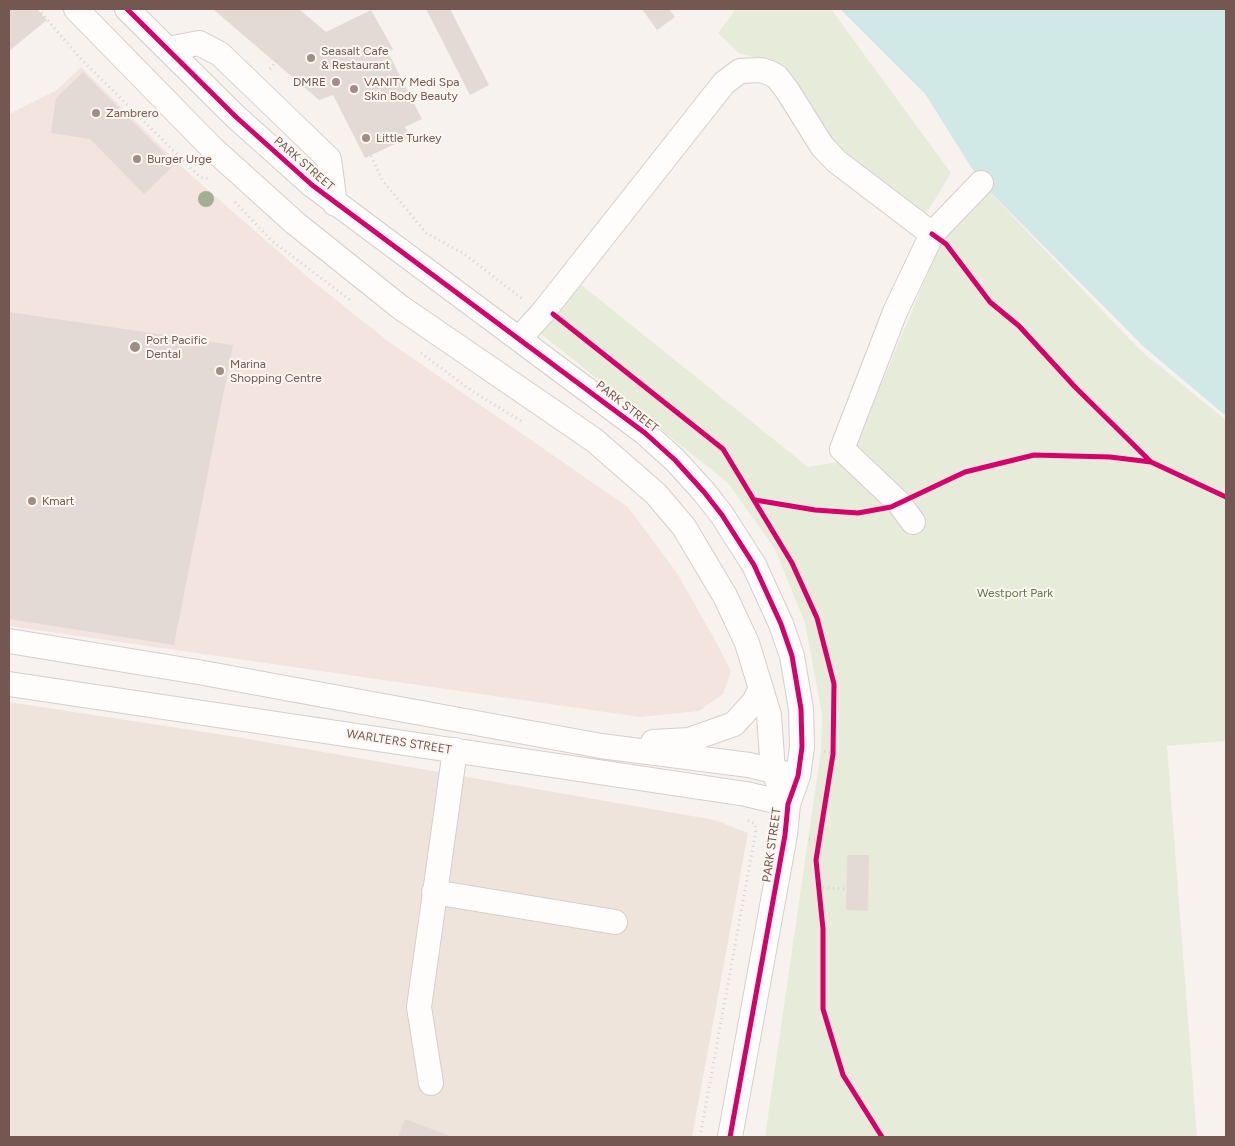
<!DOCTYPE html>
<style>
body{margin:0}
#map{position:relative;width:1235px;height:1146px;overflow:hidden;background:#f7f2ee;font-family:Figtree,sans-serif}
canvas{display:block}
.frame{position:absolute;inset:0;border:10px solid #735750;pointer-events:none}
</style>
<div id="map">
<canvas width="1235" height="1146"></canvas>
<div class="frame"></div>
</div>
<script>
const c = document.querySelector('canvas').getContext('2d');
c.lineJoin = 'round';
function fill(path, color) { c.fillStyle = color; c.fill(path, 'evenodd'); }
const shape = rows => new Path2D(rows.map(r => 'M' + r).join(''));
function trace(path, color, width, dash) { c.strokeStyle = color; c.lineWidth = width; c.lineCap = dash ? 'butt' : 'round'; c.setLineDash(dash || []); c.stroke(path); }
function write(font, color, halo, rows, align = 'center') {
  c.font = font + ' Figtree,sans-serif'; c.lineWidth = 4; c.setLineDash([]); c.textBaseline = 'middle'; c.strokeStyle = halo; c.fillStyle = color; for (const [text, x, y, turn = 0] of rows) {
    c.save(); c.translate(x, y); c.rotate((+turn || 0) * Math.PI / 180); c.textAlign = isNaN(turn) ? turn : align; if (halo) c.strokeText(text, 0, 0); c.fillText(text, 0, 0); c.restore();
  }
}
fill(shape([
 [9,702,237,737,715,820,748,833,692,1137,9,1137]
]), '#efe4dc');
fill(shape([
 [81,67,184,169,310,279,389,342,628,507,677,573,716,642,731,671,723,694,699,711,640,717,9,626,9,114,57,90]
]), '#f3e4e0');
fill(shape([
 [736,9,831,9,951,173,925,216,844,157,761,59,739,53,718,33],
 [980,182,1140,350,1226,420,1226,741,1167,746,1197,1137,765,1137,821,750,822,714,805,623,775,549,728,483,541,334,557,308,579,283,808,467,850,460,941,241]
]), '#e7ecda');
fill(shape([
 [840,9,1226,9,1226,416,1143,346,981,183,926,95]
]), '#d0e8e6');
fill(shape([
 [9,9,37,9,47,20,9,51],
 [213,9,299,9,326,32,371,10,393,49,388,52,422,119,405,127,410,137,365,158,333,95,319,100],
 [426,9,450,9,489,85,470,95],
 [642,9,669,9,675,17,657,30],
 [83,72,175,164,144,194,90,139,51,133,56,98],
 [9,312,233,345,174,645,9,619],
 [847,855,869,855,868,911,846,910],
 [405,1119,453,1137,398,1137]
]), '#e3dad6');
const minor = shape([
 [76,9,213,149,295,223,400,307,594,440,656,494,684,527,725,596,747,643,769,715,773,771,788,804],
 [127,9,236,117,312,185,645,433,675,460,704,492,722,515,754,565,781,624,792,656,801,709,802,747,798,776,788,804,785,835,730,1137],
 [168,49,199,43,220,54,329,159,335,204],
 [932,234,981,183],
 [519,339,544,311,724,83,740,71,761,70,770,73,777,77,787,90,822,146,836,161,932,234,895,312,842,449,899,503,913,522],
 [9,641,198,672,601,746,749,765,786,774],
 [9,684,746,794,788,804],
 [653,742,689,740,734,724,754,702,761,688],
 [434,892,615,922],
 [431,1083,419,1007,455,750]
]);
trace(minor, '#d6ceca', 26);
trace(shape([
 [38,9,81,59,200,177,210,179],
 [270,69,280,57],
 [371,156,383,181,426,233,463,253,524,300],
 [235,202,271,240,350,300],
 [421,353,472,391,521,421],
 [824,751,833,754],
 [809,839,821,840],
 [818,887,846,889],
 [700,1137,756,830,755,824,747,820]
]), '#d9d1d0', 3, [1, 4]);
trace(minor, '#fefdfc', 24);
trace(shape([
 [127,9,236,117,312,185,645,433,675,460,704,492,722,515,754,565,781,624,792,656,801,709,802,747,798,776,788,804,785,835,730,1137],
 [932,234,946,244,990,302,1019,326,1075,387,1151,462],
 [553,314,723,449,792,563,817,618,834,684,833,754,816,860,823,929,823,1009,843,1075,882,1137],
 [755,500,815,510,858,513,891,507,965,472,1034,455,1110,457,1151,462,1226,497]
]), '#d6006c', 5);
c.fillStyle = '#a3af93';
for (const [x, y] of [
 [206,199]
]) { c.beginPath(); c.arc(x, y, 8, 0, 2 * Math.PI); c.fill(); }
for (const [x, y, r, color] of [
 [311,58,5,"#a18d87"],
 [336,82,5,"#a18d87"],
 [354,89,5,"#a18d87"],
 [96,113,5,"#a18d87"],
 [366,138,5,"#a18d87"],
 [137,159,5,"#a18d87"],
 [135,347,6,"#a18d87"],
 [220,371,5,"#a18d87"],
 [32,501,5,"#a18d87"]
]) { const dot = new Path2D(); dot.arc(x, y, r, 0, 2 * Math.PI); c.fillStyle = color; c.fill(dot); trace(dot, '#fdf6f0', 2); }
write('12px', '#735750', '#fdf6f0', [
 ["Seasalt Cafe",321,51],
 ["& Restaurant",321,65],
 ["DMRE",326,82,"right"],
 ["VANITY Medi Spa",364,82],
 ["Skin Body Beauty",364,96],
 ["Zambrero",106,113],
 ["Little Turkey",376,138],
 ["Burger Urge",147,159],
 ["Port Pacific",146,340],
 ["Dental",146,354],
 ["Marina",230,364],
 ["Shopping Centre",230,378],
 ["Kmart",42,501]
], 'left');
write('12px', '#735750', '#fdf6f0', [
 ["PARK STREET",304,164,41],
 ["PARK STREET",627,407,38],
 ["WARLTERS STREET",399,742,9],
 ["PARK STREET",772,845,-82]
]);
write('12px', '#5e7849', '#fdf6f0', [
 ["Westport Park",1015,593]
]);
</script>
